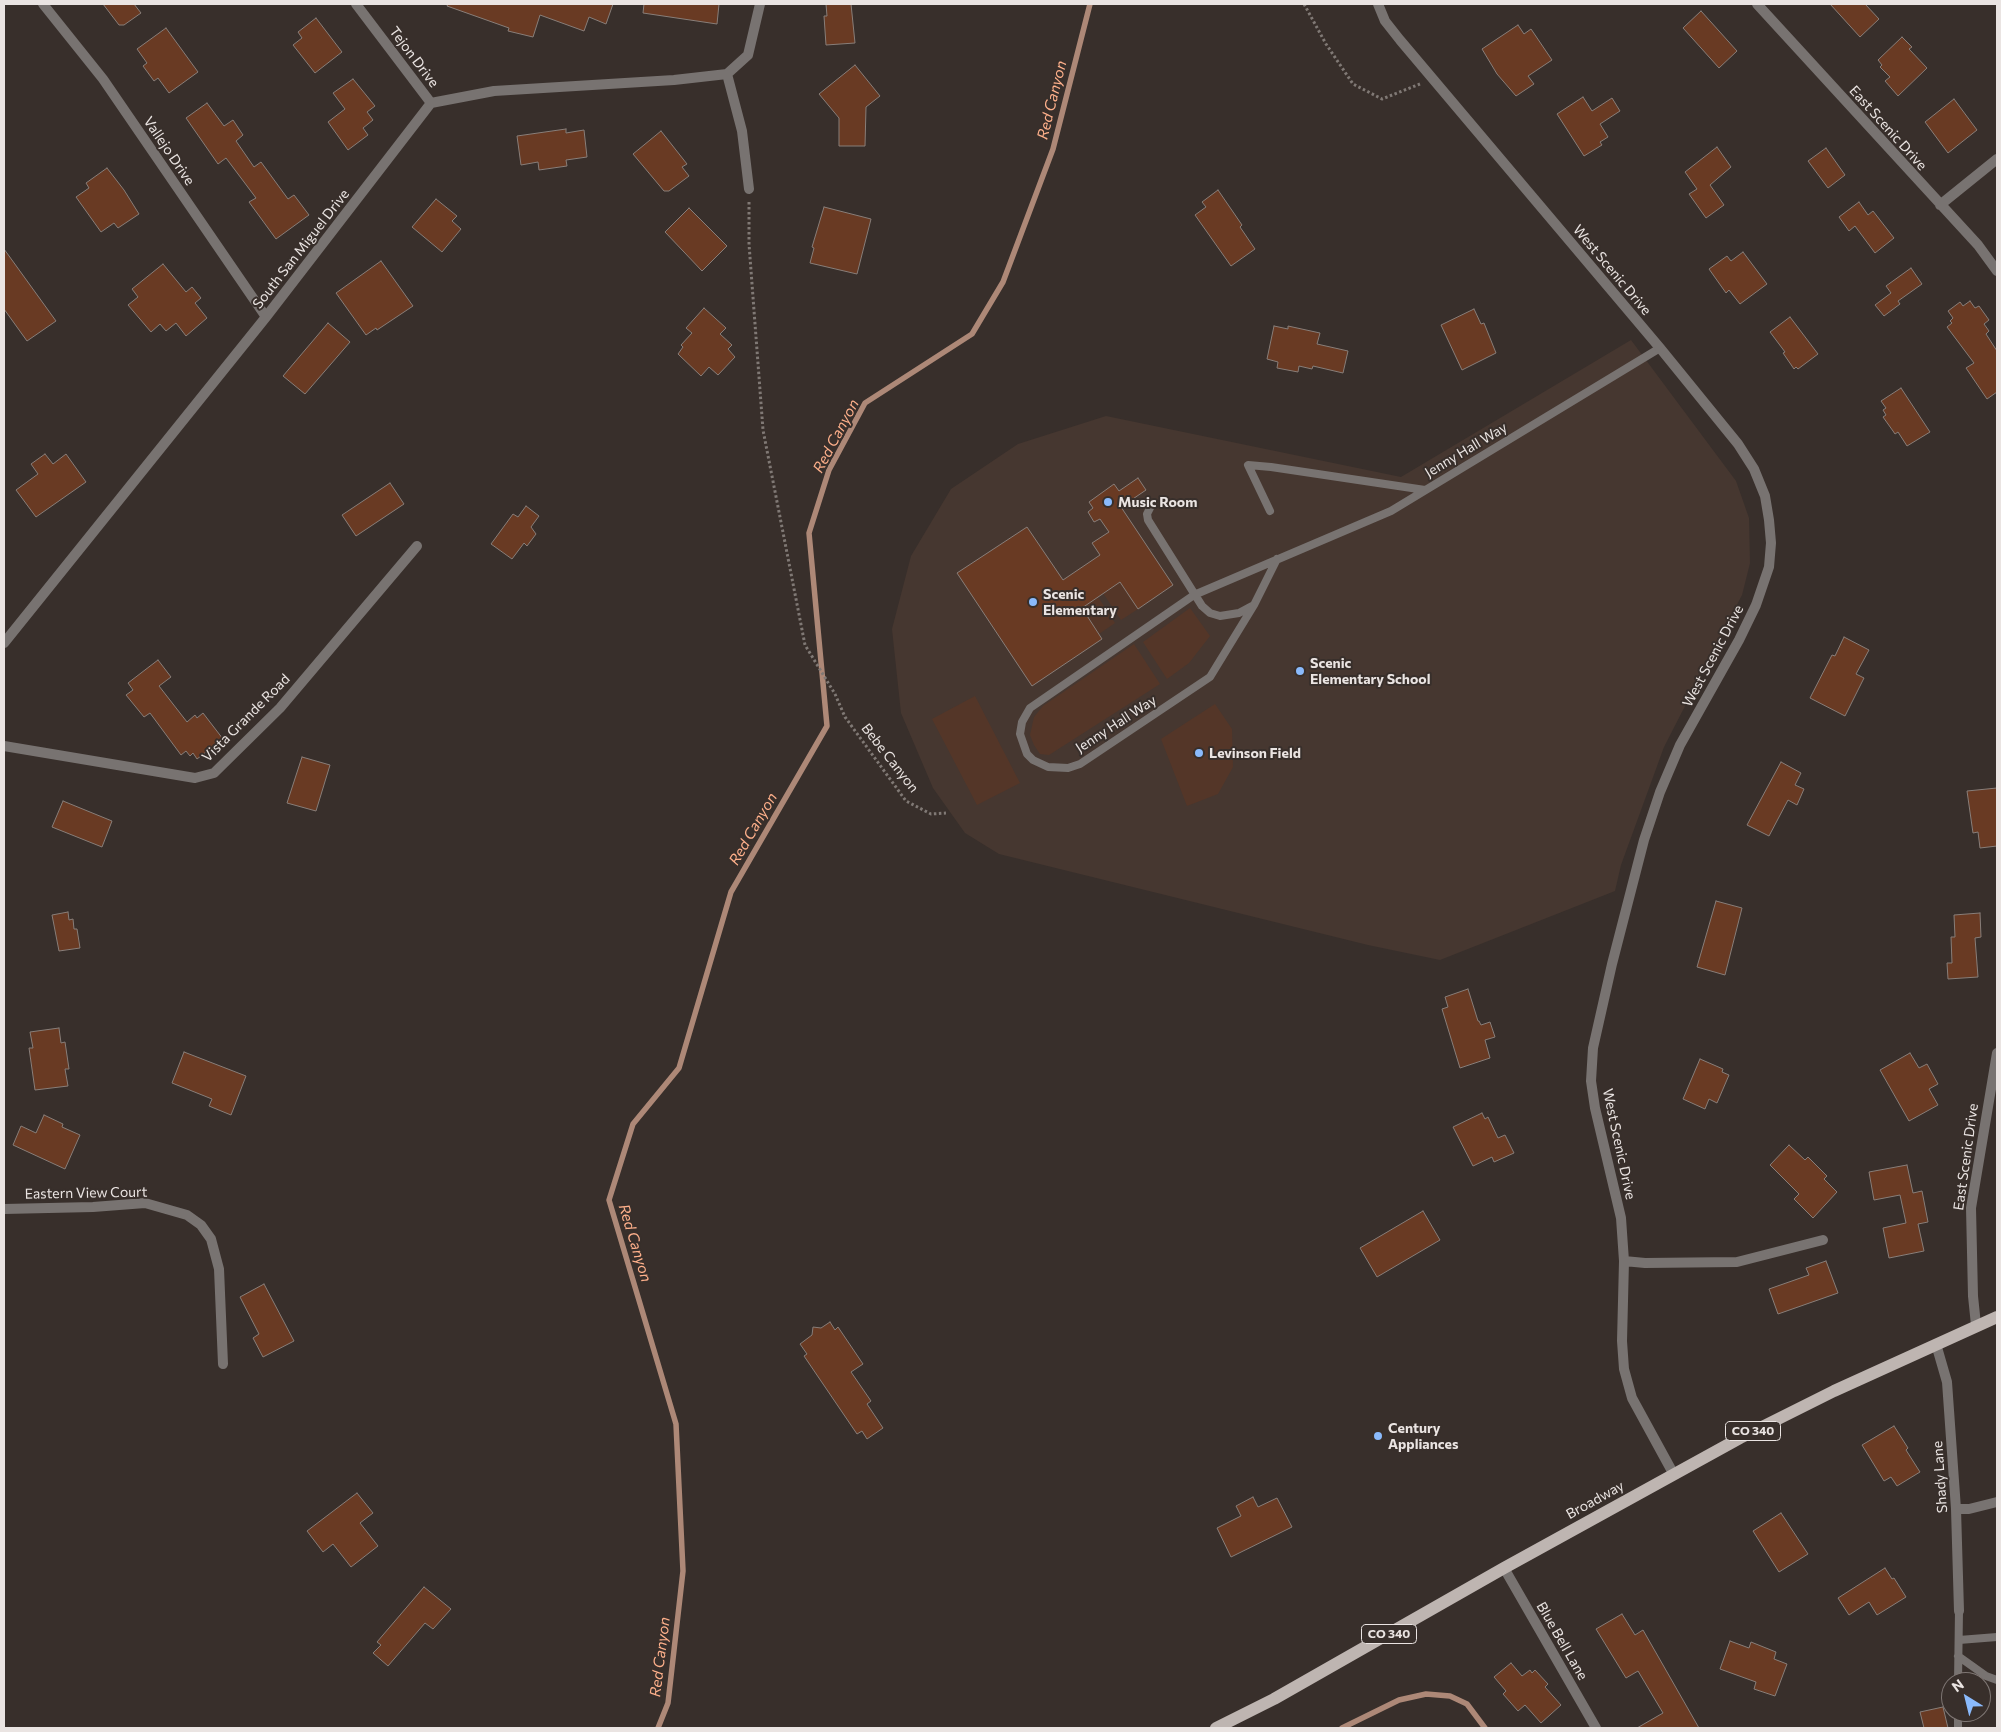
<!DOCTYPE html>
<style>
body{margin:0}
#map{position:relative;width:2001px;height:1732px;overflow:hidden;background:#382f2b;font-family:Commissioner,sans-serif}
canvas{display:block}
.frame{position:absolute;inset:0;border:5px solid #eae4e2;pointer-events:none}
.north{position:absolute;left:1941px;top:1672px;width:50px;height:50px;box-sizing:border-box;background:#382f2b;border:1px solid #7f7774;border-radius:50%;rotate:324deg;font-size:14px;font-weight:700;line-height:20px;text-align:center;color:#eae4e2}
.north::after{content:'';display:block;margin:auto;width:18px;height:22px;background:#8abafc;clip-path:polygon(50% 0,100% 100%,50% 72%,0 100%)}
</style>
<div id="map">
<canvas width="2001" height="1732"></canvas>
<div class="frame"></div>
<div class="north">N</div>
</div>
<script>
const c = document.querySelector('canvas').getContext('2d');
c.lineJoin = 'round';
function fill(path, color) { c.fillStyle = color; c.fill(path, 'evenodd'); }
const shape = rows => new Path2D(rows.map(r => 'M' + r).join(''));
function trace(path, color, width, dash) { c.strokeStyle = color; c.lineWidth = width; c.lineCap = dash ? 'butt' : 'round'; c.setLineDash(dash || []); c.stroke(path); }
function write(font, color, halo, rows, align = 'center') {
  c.font = font + ' Commissioner,sans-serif'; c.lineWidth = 4; c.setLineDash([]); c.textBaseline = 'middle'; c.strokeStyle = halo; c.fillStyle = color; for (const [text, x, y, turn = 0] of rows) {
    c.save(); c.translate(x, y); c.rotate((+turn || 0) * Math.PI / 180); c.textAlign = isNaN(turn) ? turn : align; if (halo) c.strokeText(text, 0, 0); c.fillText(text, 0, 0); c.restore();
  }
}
fill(shape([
 [1631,340,1736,481,1749,518,1750,563,1742,595,1664,747,1621,865,1615,891,1440,960,1368,945,999,854,965,833,933,788,901,713,892,629,911,556,951,489,1018,444,1106,416,1401,477]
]), '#463730');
fill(shape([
 [1120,582,1138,609,1121,620,1103,593],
 [1098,597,1115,623,1099,634,1082,608],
 [1190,608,1210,636,1189,663,1167,679,1143,642],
 [1134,644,1160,684,1049,755,1040,754,1034,745,1030,735,1034,717,1043,706],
 [975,696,1020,783,977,805,932,719],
 [1215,704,1232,729,1233,767,1218,794,1187,806,1161,739]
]), '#543628');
trace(shape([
 [658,1728,668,1703,683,1571,676,1424,609,1200,633,1124,679,1068,731,892,827,726,809,533,829,470,865,403,972,334,1003,282,1053,149,1090,4],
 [1342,1728,1399,1700,1426,1694,1450,1696,1467,1704,1485,1728]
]), '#ad8877', 5.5);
const building = shape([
 [103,4,134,4,141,13,124,25,119,25,103,4],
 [448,4,613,4,606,24,589,17,584,31,540,15,533,37,508,31,509,28,447,6,448,4],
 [644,4,719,4,717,24,643,13,644,4],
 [826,4,851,4,855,43,826,45,824,16,827,16,826,4],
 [1830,4,1865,4,1879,19,1860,37,1830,4],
 [1701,11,1737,51,1719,68,1683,28,1701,11],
 [316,18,342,52,315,73,293,45,302,38,298,32,316,18],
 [1518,25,1524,34,1531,29,1552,60,1528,76,1534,84,1516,96,1497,74,1482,49,1518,25],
 [166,28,198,72,169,93,158,78,154,81,143,66,147,63,137,49,166,28],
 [1902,37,1912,47,1909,49,1927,68,1898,96,1885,81,1890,77,1880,67,1882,65,1878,60,1902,37],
 [855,65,880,96,866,107,865,146,839,146,839,118,819,94,855,65],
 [353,79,375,106,367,112,373,120,363,128,368,135,348,150,328,122,345,109,333,93,353,79],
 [1583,97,1592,111,1612,98,1620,111,1600,124,1608,137,1600,142,1602,145,1584,156,1557,114,1583,97],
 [1954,99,1977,130,1948,153,1925,122,1954,99],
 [207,103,224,126,233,120,243,135,236,141,254,167,261,162,288,199,294,195,309,215,276,239,249,202,256,198,226,158,218,164,186,118,207,103],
 [566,129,566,133,584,130,587,157,566,160,567,166,539,170,538,162,521,165,517,136,566,129],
 [661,131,687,164,682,167,689,176,669,191,664,191,633,154,661,131],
 [1717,147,1731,167,1710,185,1724,205,1706,218,1689,194,1697,189,1685,172,1717,147],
 [1826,148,1845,175,1828,188,1808,161,1826,148],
 [107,168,124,190,139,214,118,228,114,223,101,232,76,197,89,188,86,183,107,168],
 [1218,190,1242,225,1240,227,1255,249,1231,266,1195,215,1206,207,1202,202,1218,190],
 [436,199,457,216,452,221,461,229,442,252,412,227,436,199],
 [1859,202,1868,215,1873,211,1894,238,1875,253,1855,226,1849,231,1839,217,1859,202],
 [824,207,871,219,857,274,810,263,814,248,812,247,824,207],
 [689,208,727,246,702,271,665,232,689,208],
 [4,249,56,321,27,341,4,309,4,249],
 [1743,252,1767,284,1740,304,1729,290,1726,293,1709,269,1727,256,1731,261,1743,252],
 [381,261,413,306,377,330,376,328,366,335,336,293,381,261],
 [163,264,186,292,192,287,201,298,195,303,207,318,186,336,176,323,166,331,160,324,151,332,128,305,138,297,132,289,163,264],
 [1911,268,1922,284,1898,301,1900,304,1884,316,1875,305,1891,293,1886,286,1911,268],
 [1970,301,1975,308,1979,306,1989,320,1984,324,1989,331,1986,334,1997,351,1997,392,1987,399,1966,368,1974,363,1947,327,1952,323,1950,321,1953,318,1948,311,1960,302,1963,306,1970,301],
 [704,308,726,328,720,334,732,345,728,349,735,357,718,375,709,367,701,376,678,354,683,347,681,345,692,333,686,328,704,308],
 [1474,309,1481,324,1484,323,1496,353,1462,370,1441,325,1474,309],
 [1790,317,1818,354,1798,369,1796,367,1794,369,1783,353,1785,352,1770,332,1790,317],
 [328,323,350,342,305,394,283,376,328,323],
 [1274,326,1288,329,1288,326,1320,333,1317,344,1348,351,1343,373,1313,366,1312,369,1299,366,1298,372,1277,368,1278,362,1267,359,1274,326],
 [1901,388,1930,432,1907,446,1898,432,1895,434,1893,431,1883,417,1886,415,1883,410,1886,408,1881,401,1901,388],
 [45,454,53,464,66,454,86,482,36,517,16,490,38,474,31,464,45,454],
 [1138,478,1146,490,1121,507,1173,585,1138,609,1120,582,1082,608,1102,639,1032,686,957,573,1027,527,1063,580,1100,555,1092,543,1109,532,1100,519,1094,522,1088,512,1093,508,1089,502,1114,484,1119,491,1138,478],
 [390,483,404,504,356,536,342,515,390,483],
 [526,506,539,516,531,527,536,534,527,546,524,543,512,559,491,544,513,514,518,517,526,506],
 [1844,637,1869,650,1856,674,1864,678,1845,716,1810,698,1832,655,1835,656,1844,637],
 [158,660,171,677,159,686,187,722,195,715,197,718,203,713,223,739,197,759,193,753,190,756,186,751,181,755,150,713,144,717,126,695,133,690,128,683,158,660],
 [302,757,330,765,316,811,287,803,302,757],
 [1781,762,1801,773,1795,785,1804,789,1797,805,1788,800,1769,836,1747,825,1781,762],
 [1997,788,1997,846,1980,848,1978,832,1973,833,1967,791,1997,788],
 [63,801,112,821,102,847,52,827,63,801],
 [1716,901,1742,908,1725,975,1697,967,1716,901],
 [68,912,69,920,73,919,74,929,77,929,80,948,59,951,52,915,68,912],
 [1980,913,1981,937,1975,938,1978,977,1948,979,1947,963,1952,963,1951,937,1955,937,1954,915,1980,913],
 [1468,989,1478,1021,1479,1021,1481,1025,1490,1022,1495,1037,1485,1040,1490,1058,1460,1068,1442,1009,1448,1007,1445,997,1468,989],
 [59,1028,61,1043,65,1042,69,1069,65,1069,68,1086,35,1090,29,1048,33,1048,30,1032,59,1028],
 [184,1052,246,1076,231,1115,209,1106,212,1099,172,1083,184,1052],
 [1910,1053,1919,1068,1927,1064,1938,1084,1929,1089,1938,1105,1909,1121,1880,1070,1910,1053],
 [1700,1059,1723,1069,1722,1072,1729,1075,1717,1103,1709,1099,1705,1109,1683,1099,1700,1059],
 [1482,1113,1485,1119,1488,1117,1498,1138,1505,1135,1514,1153,1494,1162,1492,1157,1473,1166,1453,1127,1482,1113],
 [44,1115,63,1124,62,1127,80,1135,65,1169,13,1145,21,1126,36,1133,44,1115],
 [1789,1145,1805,1160,1808,1157,1827,1176,1824,1179,1837,1192,1813,1218,1794,1199,1799,1194,1770,1165,1789,1145],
 [1907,1165,1913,1193,1922,1191,1928,1222,1918,1224,1924,1251,1889,1258,1883,1228,1906,1223,1900,1195,1874,1200,1869,1172,1907,1165],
 [1423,1211,1440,1240,1377,1277,1360,1248,1423,1211],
 [1826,1261,1838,1293,1778,1314,1769,1289,1809,1275,1806,1268,1826,1261],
 [264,1284,294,1341,263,1357,253,1338,259,1334,240,1297,264,1284],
 [830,1322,835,1330,838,1327,863,1364,851,1372,871,1401,867,1404,883,1428,867,1439,862,1431,857,1434,804,1356,807,1354,800,1344,812,1335,813,1327,821,1328,830,1322],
 [1894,1426,1908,1448,1906,1450,1920,1472,1897,1486,1891,1477,1884,1481,1862,1445,1894,1426],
 [357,1493,373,1513,360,1523,378,1546,351,1567,333,1544,323,1552,307,1531,357,1493],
 [1253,1497,1258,1507,1277,1498,1292,1527,1231,1557,1217,1528,1241,1516,1236,1506,1253,1497],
 [1781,1513,1808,1554,1779,1572,1753,1531,1781,1513],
 [1885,1568,1892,1579,1894,1578,1906,1597,1877,1615,1869,1602,1849,1615,1838,1598,1885,1568],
 [424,1587,451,1609,433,1629,425,1623,388,1666,373,1653,381,1645,377,1642,424,1587],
 [1622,1614,1635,1635,1643,1630,1699,1728,1637,1728,1663,1713,1638,1671,1626,1678,1596,1629,1622,1614],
 [1730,1641,1749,1648,1751,1642,1776,1652,1774,1659,1787,1664,1775,1696,1754,1689,1756,1682,1720,1669,1730,1641],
 [1511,1663,1522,1676,1530,1670,1532,1673,1535,1670,1548,1684,1545,1687,1561,1705,1541,1723,1525,1705,1518,1711,1503,1694,1506,1691,1494,1677,1511,1663],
 [1943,1707,1948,1728,1924,1728,1920,1712,1943,1707]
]);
fill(building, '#693a23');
trace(building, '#887e79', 1);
trace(shape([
 [1304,4,1326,44,1353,84,1382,99,1420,84],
 [749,202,749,244,763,430,805,645,835,694,845,717,906,801,931,814,946,813]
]), '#807975', 3, [2.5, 2.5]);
trace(shape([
 [1150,508,1147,514,1148,520,1202,606,1210,613,1220,616,1239,613,1252,606],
 [1270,511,1248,465,1271,467,1425,490],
 [1277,559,1254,605,1210,677,1080,764,1068,768,1048,767,1033,760,1027,754,1020,734,1022,722,1030,708,1194,595,1391,511,1660,348],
 [1959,1640,1997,1637],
 [1958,1656,1986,1676,1997,1680],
 [1958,1682,1959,1611],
 [1958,1728,1958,1712]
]), '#787371', 8);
trace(shape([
 [43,4,103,79,266,317],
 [356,4,431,103],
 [1378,4,1385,21,1400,40,1660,348,1738,444,1754,469,1765,496,1769,520,1771,543,1769,567,1756,605,1739,640,1680,745,1660,792,1644,840,1612,964,1593,1048,1591,1081,1595,1108,1621,1218,1624,1261,1622,1341,1624,1369,1632,1398,1673,1473],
 [1757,4,1978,245,1997,271],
 [727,74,742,131,749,189],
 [1940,205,1997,159],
 [4,643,266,317,431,103,494,91,674,80,727,74,748,55,760,4],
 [4,746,195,778,214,773,280,708,417,546],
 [4,1209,93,1207,145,1203,187,1215,201,1225,211,1239,219,1269,223,1364],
 [1624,1261,1645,1263,1737,1262,1823,1240],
 [1976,1325,1973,1296,1971,1208,1997,1053],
 [1936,1344,1947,1382,1956,1509,1959,1611],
 [1956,1509,1969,1509,1997,1502],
 [1504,1568,1596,1728]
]), '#787371', 10);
trace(shape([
 [1216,1728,1274,1699,1504,1568,1740,1438,1834,1391,1997,1317]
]), '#beb5b1', 12);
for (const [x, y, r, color] of [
 [1108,502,5,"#8abafc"],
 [1033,602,5,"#8abafc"],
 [1300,671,5,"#8abafc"],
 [1199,753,5,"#8abafc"],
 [1378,1436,5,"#8abafc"]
]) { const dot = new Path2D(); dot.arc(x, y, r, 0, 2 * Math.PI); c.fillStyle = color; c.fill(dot); trace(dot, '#382f2b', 2); }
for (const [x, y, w] of [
 [1753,1431,55],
 [1389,1634,55]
]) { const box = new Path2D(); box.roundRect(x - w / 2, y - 9.5, w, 19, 4); c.fillStyle = '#382f2b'; c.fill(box); trace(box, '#eae4e2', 1); }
write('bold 12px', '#eae4e2', null, [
 ["CO 340",1753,1431],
 ["CO 340",1389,1634]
]);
write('14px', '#eae4e2', '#382f2b', [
 ["Tejon Drive",414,57,53],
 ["East Scenic Drive",1888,128,48],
 ["Vallejo Drive",169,151,56],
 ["South San Miguel Drive",301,249,-52],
 ["West Scenic Drive",1612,270,50],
 ["Jenny Hall Way",1466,450,-31],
 ["West Scenic Drive",1713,656,-62],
 ["Vista Grande Road",246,718,-45],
 ["Jenny Hall Way",1116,724,-33],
 ["Bebe Canyon",890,758,52],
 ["West Scenic Drive",1619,1144,78],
 ["East Scenic Drive",1966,1157,-82],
 ["Eastern View Court",86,1193,-1],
 ["Shady Lane",1940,1477,-94],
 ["Broadway",1595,1500,-29],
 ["Blue Bell Lane",1562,1641,60]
]);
write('bold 14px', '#eae4e2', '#382f2b', [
 ["Music Room",1118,502],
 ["Scenic",1043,594],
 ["Elementary",1043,610],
 ["Scenic",1310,663],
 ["Elementary School",1310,679],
 ["Levinson Field",1209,753],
 ["Century",1388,1428],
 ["Appliances",1388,1444]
], 'left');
write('italic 15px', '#feb08b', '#382f2b', [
 ["Red Canyon",1052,100,-76],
 ["Red Canyon",836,436,-62],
 ["Red Canyon",753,829,-60],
 ["Red Canyon",635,1243,73],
 ["Red Canyon",660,1657,-83]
]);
</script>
